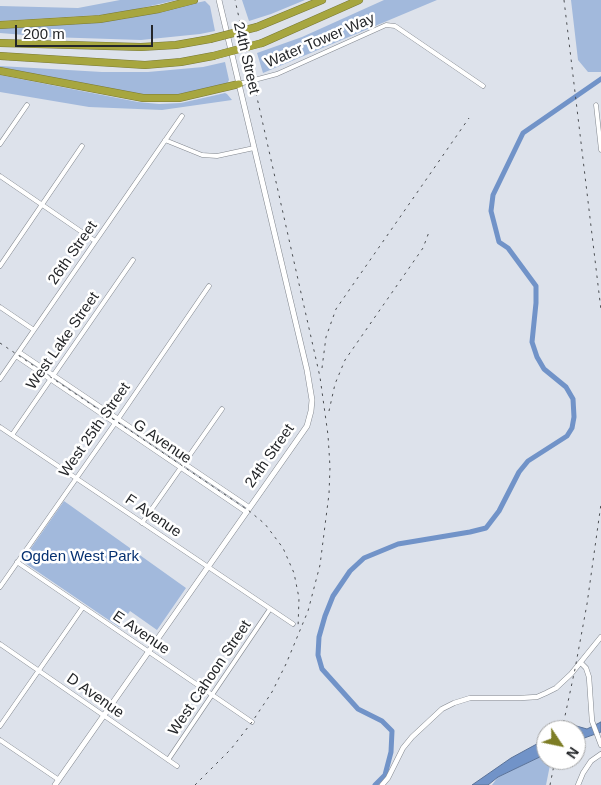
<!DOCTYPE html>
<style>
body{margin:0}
#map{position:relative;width:601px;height:785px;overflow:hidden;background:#dde2eb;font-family:Helvetica,sans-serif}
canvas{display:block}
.north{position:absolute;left:536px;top:720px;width:50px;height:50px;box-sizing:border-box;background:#fff;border:1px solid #a7a8a9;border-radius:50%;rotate:124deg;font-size:14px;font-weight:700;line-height:20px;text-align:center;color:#242629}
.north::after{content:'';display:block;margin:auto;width:18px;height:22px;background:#7d7d25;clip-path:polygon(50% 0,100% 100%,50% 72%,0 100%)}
.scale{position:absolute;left:15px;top:25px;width:138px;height:22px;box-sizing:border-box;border:2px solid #242629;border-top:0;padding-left:6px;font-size:15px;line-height:18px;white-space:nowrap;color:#242629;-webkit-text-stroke:4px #fff;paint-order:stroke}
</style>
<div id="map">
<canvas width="601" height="785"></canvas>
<div class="north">N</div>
<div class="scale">200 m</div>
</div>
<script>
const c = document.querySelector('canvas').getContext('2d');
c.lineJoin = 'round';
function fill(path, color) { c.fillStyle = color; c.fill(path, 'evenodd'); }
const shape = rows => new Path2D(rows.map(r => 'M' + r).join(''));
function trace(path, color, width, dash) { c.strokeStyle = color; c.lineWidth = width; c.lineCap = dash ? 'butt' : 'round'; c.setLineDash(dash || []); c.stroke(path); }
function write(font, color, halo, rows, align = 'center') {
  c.font = font + ' Helvetica,sans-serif'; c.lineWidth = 5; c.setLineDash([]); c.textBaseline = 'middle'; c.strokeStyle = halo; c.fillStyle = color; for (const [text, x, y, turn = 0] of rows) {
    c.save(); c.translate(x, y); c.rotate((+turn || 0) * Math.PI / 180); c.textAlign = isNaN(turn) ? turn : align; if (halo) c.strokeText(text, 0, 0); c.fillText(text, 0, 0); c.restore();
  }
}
fill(shape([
 [120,0,177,0,115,14,0,21,0,6,78,8],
 [242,0,305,0,271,14,249,21],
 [384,0,437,0,263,73,257,53,302,37],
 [571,0,601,0,601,72,588,72,578,60],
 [205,1,210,6,215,31,200,34,141,40,49,37,0,33,0,27,124,19],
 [225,62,229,80,226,86,174,95,140,94,0,69,0,66,102,72,148,72,203,67],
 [0,75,138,102,159,104,181,103,225,93,227,94,232,100,162,110,89,107,0,92],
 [64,501,186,588,157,630,130,611,119,627,22,561],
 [546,754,546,760,551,760,546,785,492,785,498,777]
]), '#a2b9dc');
const water = shape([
 [601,722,601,732,576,741,576,735,583,733,576,731,576,730,556,730,557,728,573,725,587,729,601,722],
 [546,739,546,754,498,777,488,785,472,785,511,758,546,739]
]);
fill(water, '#7193c8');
trace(water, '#5a7298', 1);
trace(shape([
 [375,785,385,775,391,752,392,731,382,721,358,709,322,669,318,655,319,637,325,616,333,596,350,571,364,558,398,544,470,532,486,528,499,511,519,472,528,461,567,436,572,428,574,417,573,399,566,387,544,369,537,357,532,342,536,303,536,286,508,248,499,242,491,211,493,195,523,133,601,79]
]), '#7193c8', 5);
const minor = shape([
 [239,84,277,74,386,25,395,26,483,86],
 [596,105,601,150],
 [165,140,202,155,217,156,254,148],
 [0,144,27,105],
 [0,176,95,241],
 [0,266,82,146],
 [0,307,34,330],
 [19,352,249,507],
 [16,356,246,512],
 [0,379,182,116],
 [0,427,293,624],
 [12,435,133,260],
 [142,523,222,409],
 [17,562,252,722],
 [0,587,118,419,209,286],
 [0,644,177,766],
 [0,726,83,607],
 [0,740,59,780],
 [168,760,270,609]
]);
const tertiary = shape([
 [581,663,586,668,589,677,592,721,601,745],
 [382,785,388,778,403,748,412,737,442,709,454,703,470,698,520,698,537,697,546,693,556,688,571,674,601,637],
 [578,785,583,773,591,761,601,754]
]);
const secondary = shape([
 [55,785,307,426,311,411,312,400,307,370,219,0]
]);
const motorway = shape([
 [0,25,100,19,159,9,194,0],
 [257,27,322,0],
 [0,43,141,47,176,45,210,39],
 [262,43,359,0],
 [0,56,145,65,181,62,213,56],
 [0,71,143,98,179,98,239,84]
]);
trace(minor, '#82878e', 5);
trace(tertiary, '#82878e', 5.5);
trace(secondary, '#82878e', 6);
trace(motorway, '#797937', 8);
trace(minor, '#fff', 4);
trace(tertiary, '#fff', 4.5);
trace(secondary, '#fff', 5);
trace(motorway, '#a7a63f', 7);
trace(shape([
 [564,0,601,310],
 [0,343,248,510,265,524,283,548,294,573,299,598,298,628],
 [322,368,326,337,336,309,469,118],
 [329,411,335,384,345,360,423,248,429,232],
 [562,730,575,669,587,604,601,504],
 [195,785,231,749,252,722,272,692,286,664,308,611,320,565,329,494,330,467,328,435,320,377,235,0],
 [550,785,555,760]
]), '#4b4e52', 1, [2.5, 5]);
const motorwayBridge = shape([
 [210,39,257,27],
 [213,56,262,43]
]);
trace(motorwayBridge, '#797937', 8, []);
trace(motorwayBridge, '#a7a63f', 7);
write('15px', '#242629', '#fff', [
 ["Water Tower Way",320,41,-23],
 ["24th Street",246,58,77],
 ["26th Street",73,253,-55],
 ["West Lake Street",63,341,-55],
 ["West 25th Street",95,430,-55],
 ["G Avenue",162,442,34],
 ["24th Street",270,456,-55],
 ["F Avenue",153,516,34],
 ["E Avenue",141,633,34],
 ["West Cahoon Street",210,678,-56],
 ["D Avenue",95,696,35]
]);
write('15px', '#063171', '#fff', [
 ["Ogden West Park",80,557]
]);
</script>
